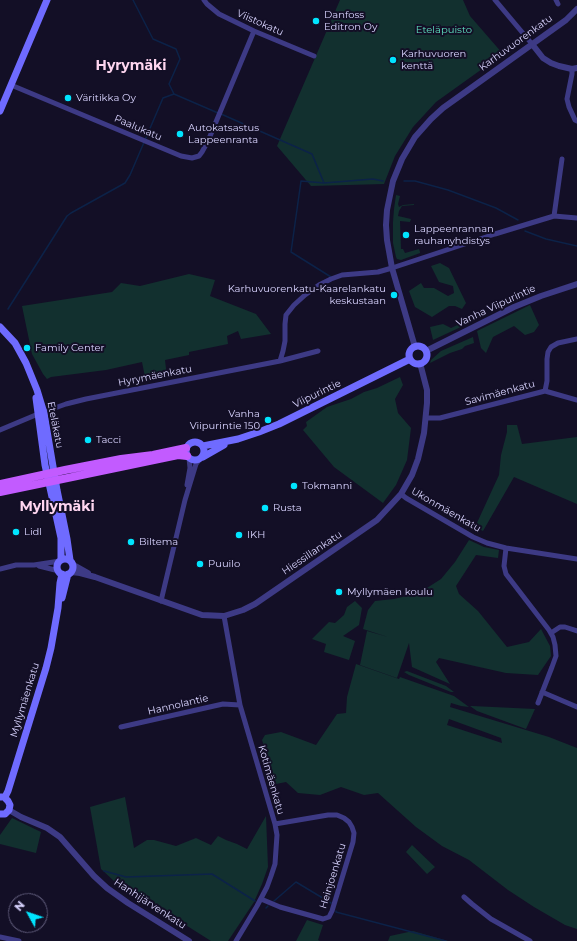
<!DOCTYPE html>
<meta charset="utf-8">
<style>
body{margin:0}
#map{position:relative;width:577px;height:941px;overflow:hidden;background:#130f26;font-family:Montserrat,sans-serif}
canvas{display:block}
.north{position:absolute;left:8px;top:893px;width:40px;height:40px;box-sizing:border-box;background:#130f26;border:1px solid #625e7d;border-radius:50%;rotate:310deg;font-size:11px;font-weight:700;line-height:16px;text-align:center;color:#d9d4ff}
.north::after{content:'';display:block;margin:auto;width:14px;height:18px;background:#00e5ff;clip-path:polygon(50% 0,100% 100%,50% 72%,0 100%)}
</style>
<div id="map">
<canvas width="577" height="941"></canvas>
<div class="north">N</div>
</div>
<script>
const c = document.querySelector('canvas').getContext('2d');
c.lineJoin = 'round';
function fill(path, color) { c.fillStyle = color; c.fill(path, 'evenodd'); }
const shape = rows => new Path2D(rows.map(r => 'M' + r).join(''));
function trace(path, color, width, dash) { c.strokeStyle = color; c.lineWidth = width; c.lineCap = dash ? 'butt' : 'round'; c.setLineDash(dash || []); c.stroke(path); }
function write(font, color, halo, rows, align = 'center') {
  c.font = font + ' Montserrat,sans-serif'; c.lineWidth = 4; c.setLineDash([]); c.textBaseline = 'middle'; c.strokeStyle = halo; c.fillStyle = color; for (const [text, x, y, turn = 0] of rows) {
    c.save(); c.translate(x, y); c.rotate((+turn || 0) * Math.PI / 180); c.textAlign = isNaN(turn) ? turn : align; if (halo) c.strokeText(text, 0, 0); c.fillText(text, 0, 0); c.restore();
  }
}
fill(shape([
 [340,0,463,0,470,16,503,54,436,102,413,127,395,156,384,184,311,186,277,146],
 [396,195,400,196,398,204,399,207,403,205,414,204,414,205,402,206,399,211,398,216,411,219,410,222,400,221,401,249,403,249,405,253,419,249,420,252,420,253,401,260,397,259,396,257,393,243,393,222,394,209],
 [440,263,449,268,466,303,462,309,455,306,449,306,432,317,415,307,409,291,421,283,424,288,434,288,448,296,454,293,453,286,439,282,431,266],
 [189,274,215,280,210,296,256,314,271,334,241,339,238,331,227,336,228,344,189,352,189,355,165,360,167,377,146,382,142,362,106,370,51,377,47,379,43,374,32,354,22,306,112,292,121,283,140,286],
 [530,305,539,325,534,332,525,335,514,326,493,337,486,353,481,348,477,331],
 [462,323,463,326,433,340,430,327,443,324,451,328],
 [473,337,474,343,465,346,462,349,450,353,430,363,431,360,441,351],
 [400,377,403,385,395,399,398,413,411,428,407,460,396,485,383,503,334,467,303,430,307,426,306,422,327,407,351,399,364,392,377,388],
 [507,425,517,425,522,444,577,437,577,504,514,477,483,531,477,528,476,525,499,475,501,455,507,432],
 [469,540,484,547,499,550,498,558,476,555,456,586,459,594,478,611,507,647,529,642,541,629,550,646,551,656,538,675,506,673,439,658,436,662,450,684,412,667,409,643,397,678,360,665,367,631,388,637,363,629,368,610,375,601,394,599,419,593,441,579,455,562],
 [355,601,362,608,359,625,343,636,355,641,349,660,324,652,326,644,312,639,329,622,335,623,344,615,347,607],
 [356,664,399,679,400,677,454,696,469,707,461,706,451,703,450,707,549,737,577,748,577,929,565,925,534,907,508,890,469,860,442,846,416,827,378,793,364,795,341,787,320,795,298,793,286,782,276,784,262,740,265,735,281,732,316,745,337,714,346,713,347,697],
 [449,719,501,738,502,743,447,725],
 [407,671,446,686,454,692,451,692,409,675,404,672],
 [470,706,472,706,535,709,526,729,477,711],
 [125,797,134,848,147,840,154,840,176,846,196,838,211,845,218,836,226,840,237,844,247,849,266,816,268,867,262,884,254,902,228,941,211,941,154,905,133,895,114,881,101,869,90,807],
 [12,818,41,832,36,853,0,844,0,835],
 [412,845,435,867,427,874,406,852],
 [307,920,323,925,318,940,320,941,296,941],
 [413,931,448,941,388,941,390,936]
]), '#12302f');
trace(shape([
 [133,0,153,39,176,49,180,59,169,84,174,94,218,113],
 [221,114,312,154,324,183,373,179,383,181],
 [404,181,415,181,448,190,496,208,518,220],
 [324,183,301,181,291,252,331,277],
 [525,231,546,239,577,246],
 [8,309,67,216,71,213,125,183,130,175,163,98,174,94],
 [104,871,126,877,212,874,255,901],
 [274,901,296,882,331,903],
 [266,908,268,906],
 [336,911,336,912,446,941]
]), '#0c2248', 1.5);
trace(shape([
 [204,0,207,4,219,14,254,31,314,56],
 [495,0,532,44],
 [556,0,558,4],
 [572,69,572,74,567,99,569,107,575,120,577,121],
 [11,85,181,156,192,158,199,156,202,152,208,141,254,31],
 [554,216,562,159],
 [280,361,283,351,285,341,285,324,286,315,294,305,305,295,319,285,331,279,342,275,378,272,392,268,495,234,554,216,577,218],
 [545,391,547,381,547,359,548,352,551,347,558,343,577,339],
 [426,418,440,418,545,391,577,400],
 [0,430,38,414,66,404,86,399,280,361,318,351],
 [187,485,190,468,189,458],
 [401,494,406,498,473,537,487,543,506,548,577,559],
 [506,548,504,566,506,574,549,630,553,637,555,645,556,656,552,667,538,703],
 [39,566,59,571],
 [0,569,16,565,34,565,60,561],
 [161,601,185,500,196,464,199,460],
 [224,616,240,705,275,824,277,835,275,864,271,876,267,887,257,906,236,941],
 [551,633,560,627,565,627,577,631],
 [542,692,577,707],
 [121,727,214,706,223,704,240,705],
 [464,897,472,904,491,919,530,941],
 [261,899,280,907,323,919,329,917,332,911,353,842,354,833,352,827,349,822,344,818,337,815,328,815,275,824],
 [0,937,19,941]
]), '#3d3a85', 5);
trace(shape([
 [532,44,543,58,551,63,559,66,572,69,577,68],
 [415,347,392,268,387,240,386,225,387,210,393,181,402,159,415,137,431,119,443,108,566,20,577,9],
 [426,351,514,307,541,296,577,284],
 [72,564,88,573],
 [71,572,80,573,95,577,202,615,224,616,243,610,255,604,377,520,401,494,412,475,418,459,424,433,427,403,427,390,420,363],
 [9,810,21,817,47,828,60,837,94,876,107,888,128,903,189,941]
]), '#3d3a85', 6);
trace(shape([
 [0,111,47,0],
 [0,327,15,343,26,363,37,390,44,413,57,490,67,539,70,560],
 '409 355a9 9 0 1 1 18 0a9 9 0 1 1-18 0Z',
 [36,398,45,465,61,538,61,560],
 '186 451a9 9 0 1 1 18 0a9 9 0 1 1-18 0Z',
 [203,446,238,439,259,432,279,424,410,359],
 [203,457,224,445],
 '57 567a8 8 0 1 1 16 0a8 8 0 1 1-16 0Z',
 [62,598,68,574],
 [5,797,8,791,46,668,51,648,58,608,60,583,62,574],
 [0,814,5,814,9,810,10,805,8,801,6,799,5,797,0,797]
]), '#6f6bff', 7);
trace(shape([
 [0,484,65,470,121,459,153,455,186,448],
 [0,492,178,455,187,456]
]), '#c25bff', 8);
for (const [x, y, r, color] of [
 [316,21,4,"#00e5ff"],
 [393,60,4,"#00e5ff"],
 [68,98,4,"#00e5ff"],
 [180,134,4,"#00e5ff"],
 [406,235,4,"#00e5ff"],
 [394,295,4,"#00e5ff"],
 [27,348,4,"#00e5ff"],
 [268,420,4,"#00e5ff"],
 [88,440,4,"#00e5ff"],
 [294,486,4,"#00e5ff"],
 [265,508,4,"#00e5ff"],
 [16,532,4,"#00e5ff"],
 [239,535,4,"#00e5ff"],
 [131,542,4,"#00e5ff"],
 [200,564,4,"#00e5ff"],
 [339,592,4,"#00e5ff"]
]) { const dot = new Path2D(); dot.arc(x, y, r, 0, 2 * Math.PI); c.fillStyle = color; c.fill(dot); trace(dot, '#130f26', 1.5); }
write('10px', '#d9d4ff', '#130f26', [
 ["Danfoss",324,15],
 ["Editron Oy",324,27],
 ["Karhuvuoren",401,54],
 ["kenttä",401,66],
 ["Väritikka Oy",76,98],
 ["Autokatsastus",188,128],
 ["Lappeenranta",188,140],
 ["Lappeenrannan",414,229],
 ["rauhanyhdistys",414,241],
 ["Karhuvuorenkatu-Kaarelankatu",386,289,"right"],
 ["keskustaan",386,301,"right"],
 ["Family Center",35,348],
 ["Vanha",260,414,"right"],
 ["Viipurintie 150",260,426,"right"],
 ["Tacci",96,440],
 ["Tokmanni",302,486],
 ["Rusta",273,508],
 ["Lidl",24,532],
 ["IKH",247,535],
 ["Biltema",139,542],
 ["Puuilo",208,564],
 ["Myllymäen koulu",347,592]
], 'left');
write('10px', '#d9d4ff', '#130f26', [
 ["Viistokatu",260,23,24],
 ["Karhuvuorenkatu",516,43,-36],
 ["Paalukatu",138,128,23],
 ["Vanha Viipurintie",496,306,-25],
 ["Hyrymäenkatu",155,376,-11],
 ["Savimäenkatu",500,393,-15],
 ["Viipurintie",317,394,-26],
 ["Eteläkatu",55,425,79],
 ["Ukonmäenkatu",446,510,30],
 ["Hiessillankatu",312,553,-34],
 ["Myllymäenkatu",25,700,-73],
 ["Hannolantie",178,705,-13],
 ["Kotimäenkatu",271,780,74],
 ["Heinjoenkatu",333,876,-73],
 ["Hanhijärvenkatu",150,904,33]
]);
write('10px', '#5fe0c0', '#130f26', [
 ["Eteläpuisto",444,30]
]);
write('bold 14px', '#ffd6f0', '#130f26', [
 ["Hyrymäki",131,66],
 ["Myllymäki",57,507]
]);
</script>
